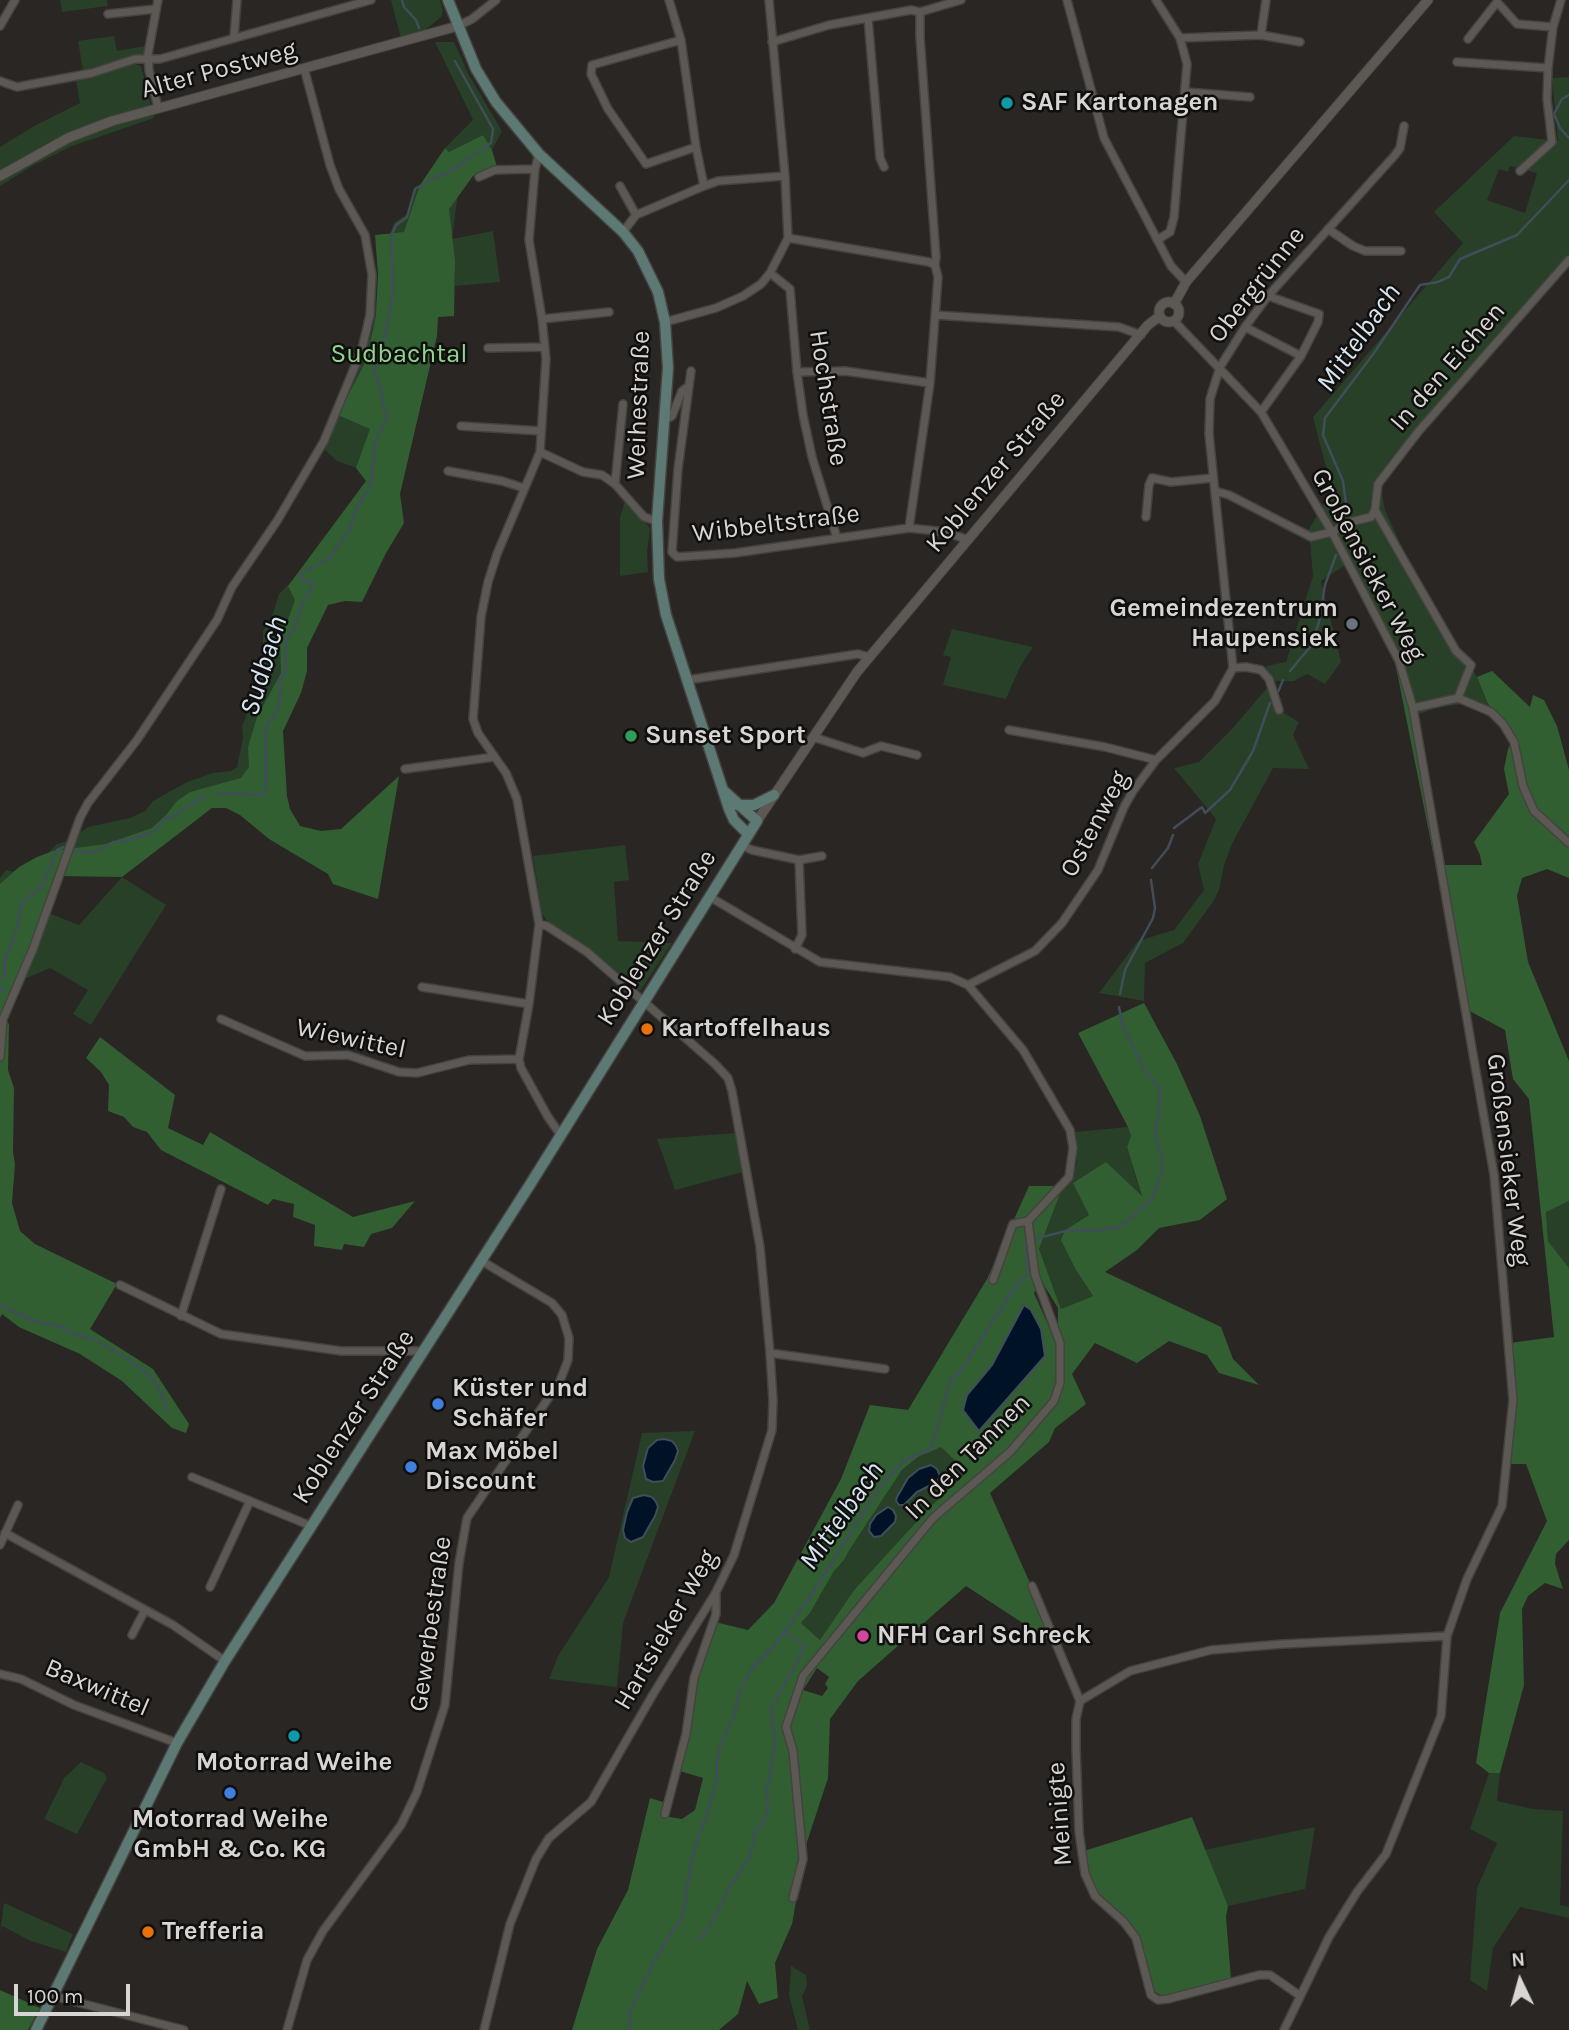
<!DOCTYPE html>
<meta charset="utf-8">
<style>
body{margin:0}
#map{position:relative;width:1569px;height:2030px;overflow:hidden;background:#292623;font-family:Karla,sans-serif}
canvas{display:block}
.north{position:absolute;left:1485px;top:1946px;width:70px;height:70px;-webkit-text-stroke:5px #100f0e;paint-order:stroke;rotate:355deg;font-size:19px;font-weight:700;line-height:28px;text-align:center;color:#d8d6d4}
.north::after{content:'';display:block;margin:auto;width:24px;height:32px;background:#d8d6d4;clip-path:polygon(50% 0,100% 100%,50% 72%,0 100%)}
.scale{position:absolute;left:14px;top:1984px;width:116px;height:32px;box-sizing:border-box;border:4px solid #d8d6d4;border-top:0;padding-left:9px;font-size:21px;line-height:24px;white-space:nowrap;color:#d8d6d4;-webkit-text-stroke:5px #100f0e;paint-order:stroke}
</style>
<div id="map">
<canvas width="1569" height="2030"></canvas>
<div class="north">N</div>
<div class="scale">100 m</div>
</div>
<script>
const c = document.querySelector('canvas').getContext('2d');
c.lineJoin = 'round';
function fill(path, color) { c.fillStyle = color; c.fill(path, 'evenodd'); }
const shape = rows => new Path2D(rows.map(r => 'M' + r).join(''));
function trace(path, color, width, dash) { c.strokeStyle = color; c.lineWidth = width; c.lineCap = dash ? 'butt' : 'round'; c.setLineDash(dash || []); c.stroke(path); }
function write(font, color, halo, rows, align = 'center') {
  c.font = font + ' Karla,sans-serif'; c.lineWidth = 5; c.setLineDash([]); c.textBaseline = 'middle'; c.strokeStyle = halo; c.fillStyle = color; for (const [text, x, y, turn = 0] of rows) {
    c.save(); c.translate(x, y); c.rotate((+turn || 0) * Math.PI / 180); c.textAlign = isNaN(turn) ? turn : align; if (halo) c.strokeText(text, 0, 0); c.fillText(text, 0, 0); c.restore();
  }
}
fill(shape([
 [60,0,107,0,108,6,62,12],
 [391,0,440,0,443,11,441,17,425,30,401,38],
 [114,36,117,51,145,46,145,53,83,70,78,41],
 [435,42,454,42,469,75,502,131,492,150,483,135,449,152,445,148,473,120],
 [133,63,141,66,154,118,72,146,32,166,0,186,0,147,34,126,80,103,76,81],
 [1569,77,1569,265,1417,436,1380,485,1385,510,1412,569,1477,677,1487,703,1502,724,1494,717,1464,704,1439,707,1416,715,1401,660,1350,562,1321,581,1341,662,1325,684,1307,674,1294,681,1273,681,1281,711,1299,722,1293,735,1309,769,1273,768,1232,844,1224,865,1219,890,1213,902,1183,943,1145,963,1144,1001,1099,993,1138,941,1174,930,1204,890,1198,864,1216,819,1174,768,1199,762,1232,729,1272,682,1266,666,1286,662,1313,576,1309,529,1332,490,1313,417,1463,243,1434,212,1514,136,1558,141,1552,78],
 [1510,166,1537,173,1525,213,1487,200,1499,169,1508,172],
 [415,188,426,191,458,192,452,239,493,231,500,282,455,286,455,261,439,310,432,360,308,639,279,730,278,755,153,845,65,866,0,1018,0,878,6,870,16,872,37,864,57,844,68,841,88,827,130,818,145,811,153,801,187,782,213,773,231,771,237,767,243,738,242,726,247,714,258,703,256,683,263,662,263,631,272,616,279,594,291,582,298,578,368,486,369,472,337,461,325,450,372,332,379,279,390,234,394,223,407,214],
 [625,501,650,528,647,553,648,572,620,576,620,517],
 [952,629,1033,647,1020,667,1006,699,943,685,951,657,943,655],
 [625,845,629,880,614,882,618,941,672,943,640,991,590,950,549,923,542,914,533,856],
 [122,877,166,905,91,1025,73,1014,88,990,50,968,22,980,46,912,79,925],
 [1128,1127,1131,1136,1127,1147,1142,1198,1089,1215,1065,1230,1076,1270,1093,1296,1061,1309,1039,1249,1063,1186,1071,1179,1077,1163,1075,1132],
 [736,1133,743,1172,675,1190,657,1139],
 [1569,1201,1569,1268,1548,1241,1546,1211],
 [695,1431,623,1623,617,1687,549,1679,558,1656,609,1577,642,1433],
 [941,1446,967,1471,931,1506,854,1590,820,1640,801,1623,810,1613,834,1571,844,1560,850,1549,902,1470,918,1457],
 [888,1507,893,1511,896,1516,895,1522,881,1536,874,1536,869,1531,870,1524],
 [81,1762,104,1773,107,1778,77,1834,44,1819,64,1778],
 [1489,1773,1500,1773,1497,1801,1533,1809,1563,1811,1560,1905,1569,1907,1569,1918,1520,1907,1493,1948,1487,1991,1470,1980,1477,1888,1497,1843,1470,1829],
 [1315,1827,1305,1889,1228,1906,1204,1850],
 [4,1903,73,1934,66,1952,31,1941,2,1926,0,1934],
 [791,1966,806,1975,807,1986,802,1996,810,2030,798,2030,789,1995]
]), '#274027');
fill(shape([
 [483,135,492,150,497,167,473,176,449,209,455,261,454,316,438,317,437,336,400,494,404,523,386,553,362,602,345,601,328,605,307,648,307,671,301,693,283,731,287,796,290,809,300,826,321,831,341,829,399,776,378,899,333,884,328,874,269,839,240,815,226,808,212,808,122,877,58,876,6,1020,9,1024,8,1070,14,1088,13,1152,15,1164,12,1203,20,1231,35,1244,117,1284,90,1329,153,1369,189,1424,186,1433,172,1428,122,1381,80,1354,19,1327,2,1314,0,1318,0,884,19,867,37,857,53,851,106,844,152,828,166,815,177,801,190,792,241,778,249,767,248,747,257,717,281,673,280,642,295,600,288,586,366,481,356,468,370,429,338,415,366,361,376,316,378,274,375,235,404,232,420,185,445,148,449,152],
 [1399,661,1441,865,1482,865,1480,855,1474,842,1509,794,1504,769,1508,749,1512,742,1487,702,1477,677,1492,671,1530,707,1533,695,1544,700,1557,726,1569,770,1569,878,1547,869,1522,878,1517,896,1528,962,1569,1061,1569,1201,1546,1212,1548,1241,1569,1268,1569,1540,1556,1554,1555,1564,1563,1589,1545,1583,1528,1596,1522,1609,1524,1685,1500,1773,1489,1773,1476,1763,1500,1613,1547,1521,1526,1464,1508,1464,1513,1400,1510,1343,1554,1337,1529,1099,1513,1079,1505,1030,1464,1008,1396,667],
 [1144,1003,1177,1064,1200,1116,1227,1199,1200,1220,1159,1228,1137,1250,1105,1272,1221,1327,1233,1359,1259,1385,1219,1373,1207,1355,1169,1341,1137,1363,1095,1343,1072,1374,1086,1404,1055,1428,1049,1442,990,1493,1058,1646,966,1586,858,1681,830,1719,828,1778,806,1845,792,1924,775,1963,778,1998,759,2004,747,1981,738,2014,719,2030,572,2030,597,1949,628,1890,650,1798,666,1803,663,1816,682,1819,695,1810,703,1778,680,1771,696,1678,715,1622,748,1630,774,1603,841,1479,870,1405,908,1410,987,1279,1029,1186,1063,1186,1039,1249,1061,1309,1093,1296,1076,1270,1061,1240,1065,1230,1089,1215,1073,1183,1106,1162,1142,1196,1127,1147,1131,1136,1128,1127,1078,1033],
 [1042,1282,1058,1308,1058,1325,1049,1327,1034,1293],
 [1024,1306,979,1430,967,1395,992,1365],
 [941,1447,967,1472,931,1506,854,1590,820,1640,801,1623,810,1613,834,1571,844,1560,850,1549,902,1470,918,1457],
 [817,1668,829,1677,825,1684,828,1688,822,1696,803,1690],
 [100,1037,175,1095,168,1128,203,1145,210,1132,353,1217,415,1201,392,1228,371,1234,364,1247,344,1244,342,1250,314,1246,315,1225,293,1217,294,1204,273,1199,268,1205,161,1150,147,1132,133,1127,124,1117,108,1111,109,1085,101,1072,86,1058],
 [1192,1817,1228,1906,1226,1917,1231,1979,1174,1995,1162,1996,1154,1991,1140,1938,1100,1897,1088,1873,1084,1851],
 [0,1990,40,2008,28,2030,0,2030]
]), '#315f32');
const water = shape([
 [1024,1305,1031,1310,1041,1329,1045,1356,979,1431,963,1410,967,1395,992,1365,1024,1305],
 [664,1439,672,1441,676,1446,678,1451,675,1460,663,1481,653,1482,646,1479,643,1466,648,1448,657,1440,664,1439],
 [931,1465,937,1469,940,1476,937,1482,917,1492,904,1505,899,1505,896,1501,897,1497,908,1478,919,1469,931,1465],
 [644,1495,652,1497,656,1502,658,1507,655,1516,643,1537,631,1542,625,1538,623,1530,627,1512,633,1498,644,1495],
 [888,1507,893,1510,896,1516,895,1522,881,1536,874,1537,869,1531,870,1524,876,1515,888,1507]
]);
fill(water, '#001226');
trace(water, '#414d5a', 2);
trace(shape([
 [402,0,404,7,416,20,419,28],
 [1569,95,1562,99,1554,114,1560,128,1569,138],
 [1347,511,1343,481,1323,435,1325,418,1374,353,1420,285,1438,282,1449,277,1460,259,1517,235,1569,180],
 [1346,539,1349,528],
 [1290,671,1311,646,1319,622,1325,585,1336,555],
 [1278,692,1283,680],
 [217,793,262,795,266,790,265,728,277,711,281,691,279,682,286,670,285,651,287,637,296,628,295,623,304,600,312,589,312,582,300,580,300,574,329,558,350,529,356,509,371,484,376,439,386,421,381,391,374,369,384,340,393,292,391,236,396,225,407,217,415,189,435,177,446,174,491,143,493,129,455,61],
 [1174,828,1202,807,1205,813,1230,790,1253,751,1270,703],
 [74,852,96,852,113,842,129,840,154,831,165,819,177,814,204,796],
 [1152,868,1168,848,1173,835],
 [5,978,5,960,16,932,22,903,42,886,57,850,64,847],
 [0,992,4,986],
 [1120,994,1125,970,1153,918,1155,908,1151,880],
 [0,1305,31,1320,65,1328,69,1332,90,1338,118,1353,148,1374,162,1393,167,1411],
 [699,1940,709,1928,732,1883,750,1857,755,1832,765,1820,768,1808,767,1790,775,1744,771,1709,805,1646,783,1632],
 [630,2030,629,2012,655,1959,683,1915,693,1852,707,1814,717,1778,717,1760,720,1746,734,1717,740,1692,753,1667,773,1647,807,1601,882,1484,905,1460,925,1452,932,1446,951,1380,962,1369,1013,1289,1028,1274,1026,1241,1070,1230,1092,1231,1120,1227,1152,1199,1162,1173,1162,1160,1155,1131,1159,1112,1160,1089,1145,1071,1122,1023,1119,1007]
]), '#414d5a', 2.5);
const minor = shape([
 [158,0,148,54,149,70,158,108],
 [669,0,681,40,696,147,704,186],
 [1067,0,1104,138,1171,266,1186,282],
 [1156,0,1180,38,1187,64,1174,217,1170,232,1157,240],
 [108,14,156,9],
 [868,18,880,158,884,167],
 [0,26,15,0],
 [458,26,472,19,496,0],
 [1261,35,1266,0],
 [234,37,237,0],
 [1180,38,1261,35,1300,42],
 [1468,39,1497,2,1517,24,1553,27],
 [681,40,592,65,591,74,608,109,646,164,696,147],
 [772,42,829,25,911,10,920,12],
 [1457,62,1548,68],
 [0,81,17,87,92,73,135,59,160,59,371,0],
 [1186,92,1250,97],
 [539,154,535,169,529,240,542,319,546,359,540,452,497,554,488,582,481,617,473,719,478,733,506,773,517,799,539,924,529,1004,519,1059,521,1068,548,1117,560,1134],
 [1520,171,1552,142,1547,99,1548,68,1553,27,1561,0],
 [479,177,495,170,535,169],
 [620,186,636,215],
 [1328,229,1353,246,1365,251,1401,251],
 [623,232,636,215,704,186,718,181,785,176],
 [788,238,929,262,935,265,938,277,930,383,909,528],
 [935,265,936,257,920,37,920,12,961,0],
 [770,273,790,289,797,372,803,415,812,457,837,538],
 [935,315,1119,327,1141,335],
 [542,319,609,312],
 [1174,321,1261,412,1332,532,1399,661,1413,708,1494,1175,1513,1400,1502,1506,1467,1579,1447,1636,1441,1716,1386,1854,1357,1892,1329,1937,1284,2030],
 [665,322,716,308,743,296,761,284,770,273,788,238,785,176,769,0],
 [1245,327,1301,356],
 [488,348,545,347],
 [691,371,678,469,672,552,677,557,735,553,909,528,946,532,968,540],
 [797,372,845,371,930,383],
 [1261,412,1301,356,1318,322,1319,314,1268,296],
 [664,420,672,416,682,391,689,386],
 [461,426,541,431],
 [540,452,583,472,602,475,615,484,644,517,657,521],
 [448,471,502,481,524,488],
 [615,484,623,404],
 [1215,491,1229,495,1311,537,1332,532,1350,522,1371,517,1375,510,1378,484,1418,432,1569,260],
 [1375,510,1456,651,1471,665,1458,698],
 [1146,517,1149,485,1152,478,1171,482,1213,478],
 [1233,668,1246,667,1261,670,1269,679,1279,710],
 [687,680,858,654,869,657],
 [1413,708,1458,698,1491,712,1503,724,1514,742,1523,786,1534,811,1569,843],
 [1009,730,1105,747,1156,760],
 [813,737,863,753,881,746,917,755],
 [405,769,494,757],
 [741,845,752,850,799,860,822,856],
 [710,897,820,962,950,977,968,985,1023,1050,1070,1130,1073,1148,1069,1177,1028,1221,1035,1275,1060,1343,1060,1383,1054,1401,1010,1452,933,1518,803,1676,786,1727,793,1751,803,1859,793,1898],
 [795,949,802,935,799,860],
 [968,985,1035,951,1062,923,1098,870,1124,807,1133,791,1156,760,1215,701,1233,668,1209,434,1210,399,1220,367,1245,327,1268,296,1395,155,1400,148,1404,126],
 [422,987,529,1004],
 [221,1019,305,1056,348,1055,399,1072,417,1073,469,1060,519,1059],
 [0,1057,3,1019,33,949,80,818,88,803,137,740,217,620,232,587,277,521,324,441,362,349,370,315,372,275,365,235,339,189,330,165,304,68],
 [993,1280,1013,1224,1028,1221],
 [120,1285,221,1334,341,1351,424,1351],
 [181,1316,221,1189],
 [770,1353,885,1369],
 [192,1477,311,1526],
 [5,1533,173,1625,225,1661],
 [0,1545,18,1505],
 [1032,1586,1080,1701,1076,1719,1076,1748,1079,1832,1085,1874,1095,1896,1124,1922,1136,1938,1151,1995,1158,2000,1168,1999,1259,1975,1270,1975,1299,1995],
 [210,1587,250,1501],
 [132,1635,145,1610],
 [0,1674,21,1679,74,1705,177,1743],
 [1080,1701,1130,1671,1211,1650,1283,1644,1447,1636],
 [665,1814,686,1734,694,1678,716,1614,716,1593],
 [53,1996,184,2030],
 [287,2030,307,1960,323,1931,401,1825,417,1792,445,1705,459,1563,467,1518,560,1381,568,1360,569,1338,562,1315,552,1303,480,1260],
 [484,2030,510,1924,536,1859,549,1838,591,1802,652,1696,716,1592,734,1555,772,1430,773,1400,770,1353,760,1247,732,1091,728,1078,715,1064,587,952,547,926,539,924]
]);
const tertiary = shape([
 [0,176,68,138,112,121,458,26],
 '1159 312a10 10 0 1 1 20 0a10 10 0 1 1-20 0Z',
 [1174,304,1186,282,1428,0],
 [757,821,857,672,1148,325,1160,316]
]);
const secondary = shape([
 [448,0,476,69,496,102,539,154,623,232,638,251,658,292,665,322,668,368,657,521,659,579,666,615,729,809,734,820,748,834],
 [737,805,754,805,774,795],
 [36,2030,177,1743,225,1661,531,1183,757,821,724,791]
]);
trace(minor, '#454340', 10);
trace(tertiary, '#454340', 11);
trace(secondary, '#454340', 13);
trace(minor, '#5c5955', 7);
trace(tertiary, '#5c5955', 9);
trace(secondary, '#5c7a73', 10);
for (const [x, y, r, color] of [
 [1007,103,7,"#0f9aa8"],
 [1352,624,7,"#6b7280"],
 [631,736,7,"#2e9e5b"],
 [647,1029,7,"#e8710a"],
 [438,1404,7,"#3f7fe0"],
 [411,1467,7,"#3f7fe0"],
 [863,1636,7,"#d1479c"],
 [294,1736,7,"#0f9aa8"],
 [230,1793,7,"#3f7fe0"],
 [148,1932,7,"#e8710a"]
]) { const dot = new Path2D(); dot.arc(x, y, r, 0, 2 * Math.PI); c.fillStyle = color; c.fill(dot); trace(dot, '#100f0e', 2.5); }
write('26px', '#d8d6d4', '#100f0e', [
 ["Alter Postweg",219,70,-15],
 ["Obergrünne",1257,285,-52],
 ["In den Eichen",1448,367,-49],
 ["Hochstraße",828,398,81],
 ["Weihestraße",639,405,-88],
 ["Koblenzer Straße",996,472,-50],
 ["Wibbeltstraße",776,524,-7],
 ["Großensieker Weg",1368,565,62],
 ["Ostenweg",1095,824,-62],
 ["Koblenzer Straße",657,938,-58],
 ["Wiewittel",351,1039,12],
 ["Großensieker Weg",1508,1160,83],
 ["Koblenzer Straße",354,1417,-57],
 ["In den Tannen",968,1457,-45],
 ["Gewerbestraße",431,1624,-82],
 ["Hartsieker Weg",666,1630,-60],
 ["Baxwittel",97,1688,23],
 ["Meinigte",1060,1814,-94]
]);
write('bold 26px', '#d8d6d4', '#100f0e', [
 ["SAF Kartonagen",1021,103],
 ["Gemeindezentrum",1338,609,"right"],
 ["Haupensiek",1338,639,"right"],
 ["Sunset Sport",645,736],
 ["Kartoffelhaus",661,1029],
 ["Küster und",452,1389],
 ["Schäfer",452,1419],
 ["Max Möbel",425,1452],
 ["Discount",425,1482],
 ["NFH Carl Schreck",877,1636],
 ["Motorrad Weihe",294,1763,"center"],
 ["Motorrad Weihe",230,1820,"center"],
 ["GmbH & Co. KG",230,1850,"center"],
 ["Trefferia",162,1932]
], 'left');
write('26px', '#8fd48f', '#100f0e', [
 ["Sudbachtal",399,355]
]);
write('italic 28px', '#d7e6f2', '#100f0e', [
 ["Mittelbach",1359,338,-55],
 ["Sudbach",264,666,-73],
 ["Mittelbach",842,1516,-55]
]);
</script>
